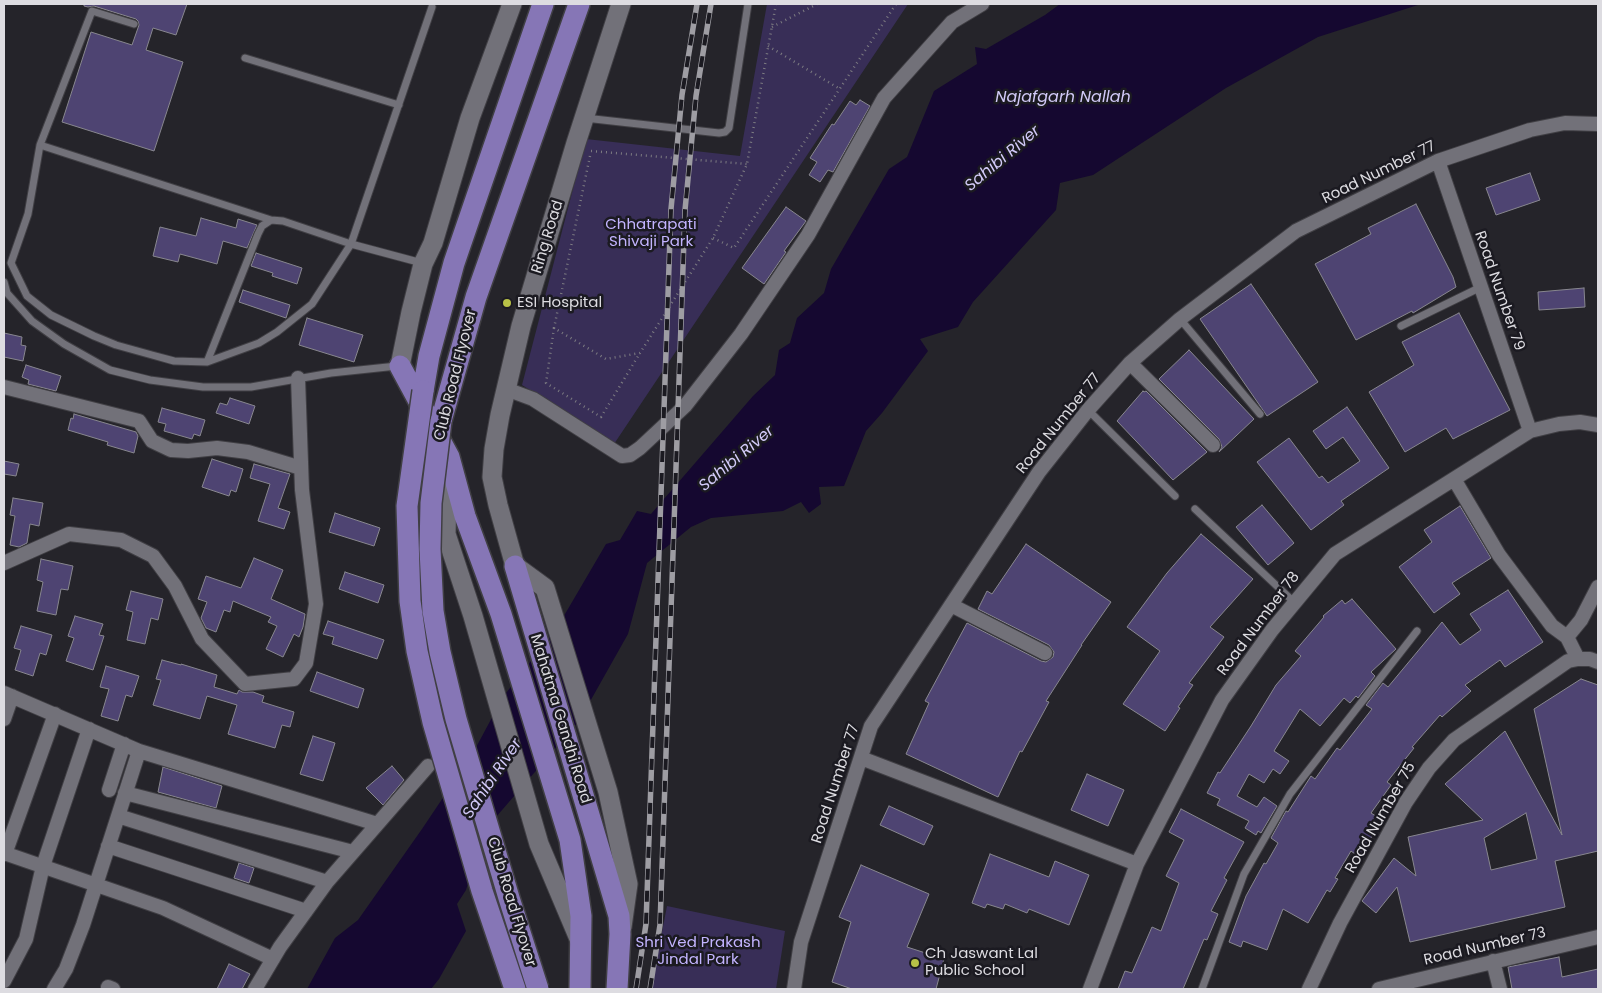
<!DOCTYPE html>
<style>
body{margin:0}
#map{position:relative;width:1602px;height:993px;overflow:hidden;background:#25242a;font-family:Poppins,sans-serif}
canvas{display:block}
.frame{position:absolute;inset:0;border:5px solid #dddce1;pointer-events:none}
</style>
<div id="map">
<canvas width="1602" height="993"></canvas>
<div class="frame"></div>
</div>
<script>
const c = document.querySelector('canvas').getContext('2d');
c.lineJoin = 'round';
function fill(path, color) { c.fillStyle = color; c.fill(path, 'evenodd'); }
const shape = rows => new Path2D(rows.map(r => 'M' + r).join(''));
function trace(path, color, width, dash) { c.strokeStyle = color; c.lineWidth = width; c.lineCap = dash ? 'butt' : 'round'; c.setLineDash(dash || []); c.stroke(path); }
function write(font, color, halo, rows, align = 'center') {
  c.font = font + ' Poppins,sans-serif'; c.lineWidth = 5; c.setLineDash([]); c.textBaseline = 'middle'; c.strokeStyle = halo; c.fillStyle = color; for (const [text, x, y, turn = 0] of rows) {
    c.save(); c.translate(x, y); c.rotate((+turn || 0) * Math.PI / 180); c.textAlign = isNaN(turn) ? turn : align; if (halo) c.strokeText(text, 0, 0); c.fillText(text, 0, 0); c.restore();
  }
}
fill(shape([
 [767,4,908,4,614,444,522,385,586,139,740,156],
 [667,906,785,931,776,989,651,989]
]), '#382e57');
fill(shape([
 [1060,4,1421,4,1318,37,1226,88,1093,175,1060,183,1056,210,973,302,958,327,920,339,928,351,882,413,866,431,844,486,819,487,821,504,809,513,801,502,783,511,711,518,691,527,647,563,628,634,579,721,496,817,479,846,466,890,457,904,466,931,439,979,431,989,307,989,335,938,358,920,422,829,473,753,503,697,558,626,606,544,620,540,637,511,651,514,753,396,775,375,779,350,790,343,797,318,824,293,831,269,889,169,907,157,934,91,977,64,975,47,986,49,1045,15]
]), '#150830');
const building = shape([
 [84,4,187,4,176,35,153,28,146,50,183,62,154,151,62,122,91,32,132,45,139,25,138,21,136,19,94,6,88,7,84,6,84,4],
 [860,100,870,106,833,172,828,170,820,182,809,175,817,162,810,158,832,124,834,125,850,101,856,105,860,100],
 [1530,173,1540,200,1496,215,1486,188,1530,173],
 [1416,204,1453,277,1456,287,1413,313,1412,311,1356,340,1315,264,1371,234,1368,228,1416,204],
 [786,207,806,221,784,251,786,252,764,284,742,268,786,207],
 [201,218,236,228,238,219,257,225,247,248,223,241,217,264,180,254,178,262,153,256,160,227,196,236,201,218],
 [256,253,302,268,297,284,272,276,273,273,251,266,256,253],
 [1251,284,1318,382,1267,416,1200,319,1251,284],
 [1584,288,1585,307,1539,310,1538,292,1584,288],
 [243,290,290,305,286,318,239,302,243,290],
 [1459,313,1510,410,1453,439,1446,428,1405,452,1369,392,1414,365,1402,342,1459,313],
 [307,318,363,335,354,362,299,345,307,318],
 [4,333,22,337,21,345,26,346,23,361,4,357,4,333],
 [1189,350,1254,419,1219,452,1222,447,1219,439,1159,379,1189,350],
 [26,365,61,376,56,391,28,384,29,380,22,377,26,365],
 [1143,391,1144,392,1146,391,1207,452,1173,480,1117,421,1143,391],
 [230,398,255,406,249,424,216,413,220,403,227,405,230,398],
 [1347,407,1389,468,1341,501,1344,505,1311,530,1257,462,1289,438,1319,478,1322,476,1328,483,1360,461,1343,437,1326,449,1313,431,1347,407],
 [162,408,205,420,200,436,194,434,192,439,164,431,166,424,158,422,162,408],
 [74,414,136,432,138,436,134,453,107,445,108,442,68,430,71,418,73,419,74,414],
 [212,459,243,469,236,492,231,490,229,496,202,487,212,459],
 [4,461,19,464,16,476,4,474,4,461],
 [254,464,290,474,278,508,290,512,284,529,258,521,270,484,250,478,254,464],
 [13,498,43,503,39,526,30,524,27,543,19,547,10,545,15,516,10,515,13,498],
 [1262,505,1294,543,1268,565,1236,527,1262,505],
 [1460,506,1491,558,1452,583,1460,594,1434,613,1399,567,1432,542,1424,530,1460,506],
 [335,513,380,528,374,546,329,532,335,513],
 [1201,534,1253,579,1210,627,1224,637,1189,683,1193,685,1178,707,1180,708,1165,731,1123,704,1160,651,1127,627,1167,573,1201,534],
 [1026,544,1111,602,1081,645,1082,645,1046,701,1049,702,1022,752,1020,751,998,797,906,754,929,703,925,701,967,623,1041,661,1046,662,1053,657,1054,652,1049,645,978,609,987,591,992,594,1026,544],
 [254,558,283,570,271,599,305,614,303,627,299,637,294,634,283,657,266,649,277,626,268,622,271,617,233,601,230,612,224,610,216,632,206,628,201,618,207,602,198,599,206,576,241,588,254,558],
 [41,559,73,566,68,590,61,589,56,615,37,611,43,582,37,580,41,559],
 [345,572,384,585,378,603,339,589,345,572],
 [1508,590,1543,642,1505,667,1500,660,1465,685,1471,691,1442,717,1440,715,1412,747,1414,748,1387,782,1391,785,1371,813,1382,820,1359,857,1351,851,1335,878,1338,879,1330,892,1327,890,1308,923,1283,909,1267,950,1243,941,1241,947,1229,942,1246,896,1264,863,1266,864,1278,843,1271,838,1286,811,1288,812,1311,776,1315,779,1337,748,1340,750,1372,709,1366,705,1383,683,1388,687,1442,622,1460,645,1481,630,1470,614,1508,590],
 [131,591,163,599,158,620,151,618,145,644,127,640,133,612,126,610,131,591],
 [1352,599,1396,649,1371,672,1375,676,1358,698,1356,696,1350,703,1344,698,1320,726,1300,709,1274,751,1289,761,1280,774,1273,769,1264,783,1249,774,1237,796,1257,807,1264,797,1277,806,1261,833,1258,831,1256,835,1245,828,1249,821,1217,805,1220,799,1207,793,1218,772,1220,773,1251,726,1276,685,1301,656,1295,651,1324,617,1323,616,1342,600,1345,604,1352,599],
 [75,616,103,624,99,635,104,636,93,670,66,661,74,638,68,636,75,616],
 [328,621,384,640,377,659,332,644,334,637,323,634,328,621],
 [21,626,52,635,46,655,40,653,33,676,15,670,21,650,14,648,21,626],
 [162,660,181,665,181,664,217,675,214,687,237,694,239,690,242,692,253,692,264,696,262,702,294,712,290,727,282,725,275,748,228,734,237,705,207,696,200,719,153,705,161,680,156,679,162,660],
 [106,666,139,676,132,697,126,695,118,721,101,716,109,689,100,687,106,666],
 [317,672,364,689,358,708,310,691,317,672],
 [1581,679,1598,685,1598,851,1555,861,1565,907,1410,942,1397,887,1376,913,1362,901,1394,858,1416,876,1408,837,1483,820,1445,784,1505,731,1562,835,1534,709,1581,679],
 [1526,813,1537,859,1491,870,1484,838,1526,813],
 [313,736,335,743,323,781,300,774,313,736],
 [392,766,404,780,383,805,366,788,392,766],
 [163,767,222,786,216,808,158,792,163,767],
 [1087,774,1124,790,1108,826,1071,810,1087,774],
 [889,806,933,826,924,845,880,825,889,806],
 [1181,809,1244,842,1224,878,1227,880,1211,911,1218,914,1207,940,1204,939,1183,989,1118,989,1125,971,1132,973,1152,927,1161,931,1179,883,1166,876,1184,840,1169,832,1181,809],
 [990,854,1049,877,1055,861,1089,875,1069,925,1029,909,1027,913,1005,904,1003,909,987,904,985,908,972,903,990,854],
 [239,863,254,868,249,883,234,878,239,863],
 [861,865,929,894,907,947,944,959,936,989,852,989,832,982,851,922,839,917,861,865],
 [1559,957,1562,977,1598,969,1598,989,1512,989,1508,967,1559,957],
 [229,964,250,974,242,989,217,989,229,964]
]);
fill(building, '#4e4472');
trace(building, '#88878f', 1);
const service = shape([
 [134,24,92,11,40,145,28,214,11,263,27,296,51,315,94,336,116,345,152,355,174,361,207,362,259,343,277,332,312,304,351,244,432,7],
 [245,58,399,105],
 [585,118,719,133,725,132,729,128,748,4],
 [40,145,271,220],
 [4,282,7,293,32,321,64,344,110,370,150,380,203,387,251,387,331,373,397,366],
 [1180,319,1260,414],
 [1401,326,1481,287],
 [207,362,258,234,262,226,271,220,283,221,351,244,422,263],
 [1088,410,1175,496],
 [1195,509,1295,603],
 [1202,989,1244,874,1290,794,1417,631]
]);
const minor = shape([
 [1438,161,1530,431],
 [1130,363,1213,445],
 [4,387,139,421,152,441,171,450,188,451,217,448,248,452,301,468],
 [506,389,533,399,622,456,630,455,640,448,685,406,741,334,808,235,884,98,952,22,982,4],
 [1454,479,1499,555,1552,626,1567,637,1578,659],
 [4,563,69,534,121,540,153,556,175,586,202,639,245,684,294,679,306,663,316,604,302,490,298,378],
 [951,605,1045,653],
 [1567,637,1581,620,1598,587],
 [4,693,139,751,377,824],
 [4,719,12,696],
 [861,758,1137,864],
 [109,790,124,744],
 [125,793,353,852],
 [118,816,327,882],
 [108,846,306,911],
 [4,853,163,908,273,959],
 [5,854,55,714],
 [1493,961,1500,989],
 [4,981,26,939,43,866,89,729],
 [108,987,113,989],
 [54,989,66,969,83,925,139,751],
 [255,989,280,947,327,882,428,766],
 [794,989,801,942,871,726,1039,472,1088,410,1130,363,1180,319,1296,231,1438,161,1530,130,1565,123,1598,124],
 [1090,989,1137,864,1222,700,1272,630,1335,554,1530,431,1559,424,1580,422,1598,425],
 [1309,989,1340,923,1406,802,1429,768,1454,740,1568,661,1578,659,1590,659,1598,662],
 [1379,989,1598,937]
]);
const secondary = shape([
 [621,4,576,143,521,326,500,415,494,449,492,477,498,505,515,566,545,588,608,792,628,884,622,927],
 [400,366,411,312,423,264,433,243,470,118,512,4],
 [448,465,446,534,473,616,539,844,580,941]
]);
const primary = shape([
 [400,366,449,457,465,516,501,614,570,840,581,916,580,989],
 [423,391,429,356,454,263,543,4],
 [441,421,476,297,579,4],
 [515,566,619,916,620,934,617,989]
]);
trace(service, '#403f44', 9);
trace(minor, '#403f44', 16);
trace(secondary, '#403f44', 21);
trace(primary, '#403f44', 24);
trace(shape([
 [772,27,817,4],
 [768,46,840,89],
 [591,151,747,164],
 [590,156,554,328,606,359,640,353,713,238,747,164,776,4],
 [713,238,734,248,896,4],
 [554,328,546,383,601,417,640,353]
]), '#7d7c82', 2.5, [1, 4]);
trace(service, '#727179', 7);
trace(minor, '#727179', 14);
trace(secondary, '#727179', 19);
trace(primary, '#8676b6', 21);
const rail = shape([
 [636,989,646,924,671,209,682,95,697,4],
 [650,989,660,925,685,210,696,96,711,4]
]);
trace(rail, '#9e9da3', 5.5);
trace(rail, '#1b1a21', 4, [11]);
const primaryBridge = shape([
 [423,391,407,506,410,601,417,651,433,722,482,891,515,989],
 [441,421,431,503,430,549,433,611,440,652,456,719,509,898,538,989]
]);
trace(primaryBridge, '#403f44', 24, []);
trace(primaryBridge, '#8676b6', 21);
for (const [x, y, r, color] of [
 [507,303,5,"#b8c147"],
 [915,963,5,"#b8c147"]
]) { const dot = new Path2D(); dot.arc(x, y, r, 0, 2 * Math.PI); c.fillStyle = color; c.fill(dot); trace(dot, '#1b1a21', 2); }
write('15px', '#dddce1', '#1b1a21', [
 ["Road Number 77",1379,173,-26],
 ["Ring Road",548,237,-73],
 ["Road Number 79",1499,291,71],
 ["Club Road Flyover",456,375,-76],
 ["Road Number 77",1059,424,-51],
 ["Road Number 78",1259,624,-53],
 ["Mahatma Gandhi Road",560,719,73],
 ["Road Number 77",836,784,-72],
 ["Road Number 75",1381,818,-60],
 ["Club Road Flyover",511,902,73],
 ["Road Number 73",1485,947,-13]
]);
write('15px', '#c3b4ff', '#1b1a21', [
 ["Chhatrapati",651,225],
 ["Shivaji Park",651,242],
 ["Shri Ved Prakash",698,943],
 ["Jindal Park",698,960]
]);
write('15px', '#dddce1', '#1b1a21', [
 ["ESI Hospital",517,303],
 ["Ch Jaswant Lal",925,954],
 ["Public School",925,971]
], 'left');
write('italic 16px', '#d2caf8', '#1b1a21', [
 ["Najafgarh Nallah",1063,98],
 ["Sahibi River",1003,159,-40],
 ["Sahibi River",737,459,-40],
 ["Sahibi River",493,779,-56]
]);
</script>
